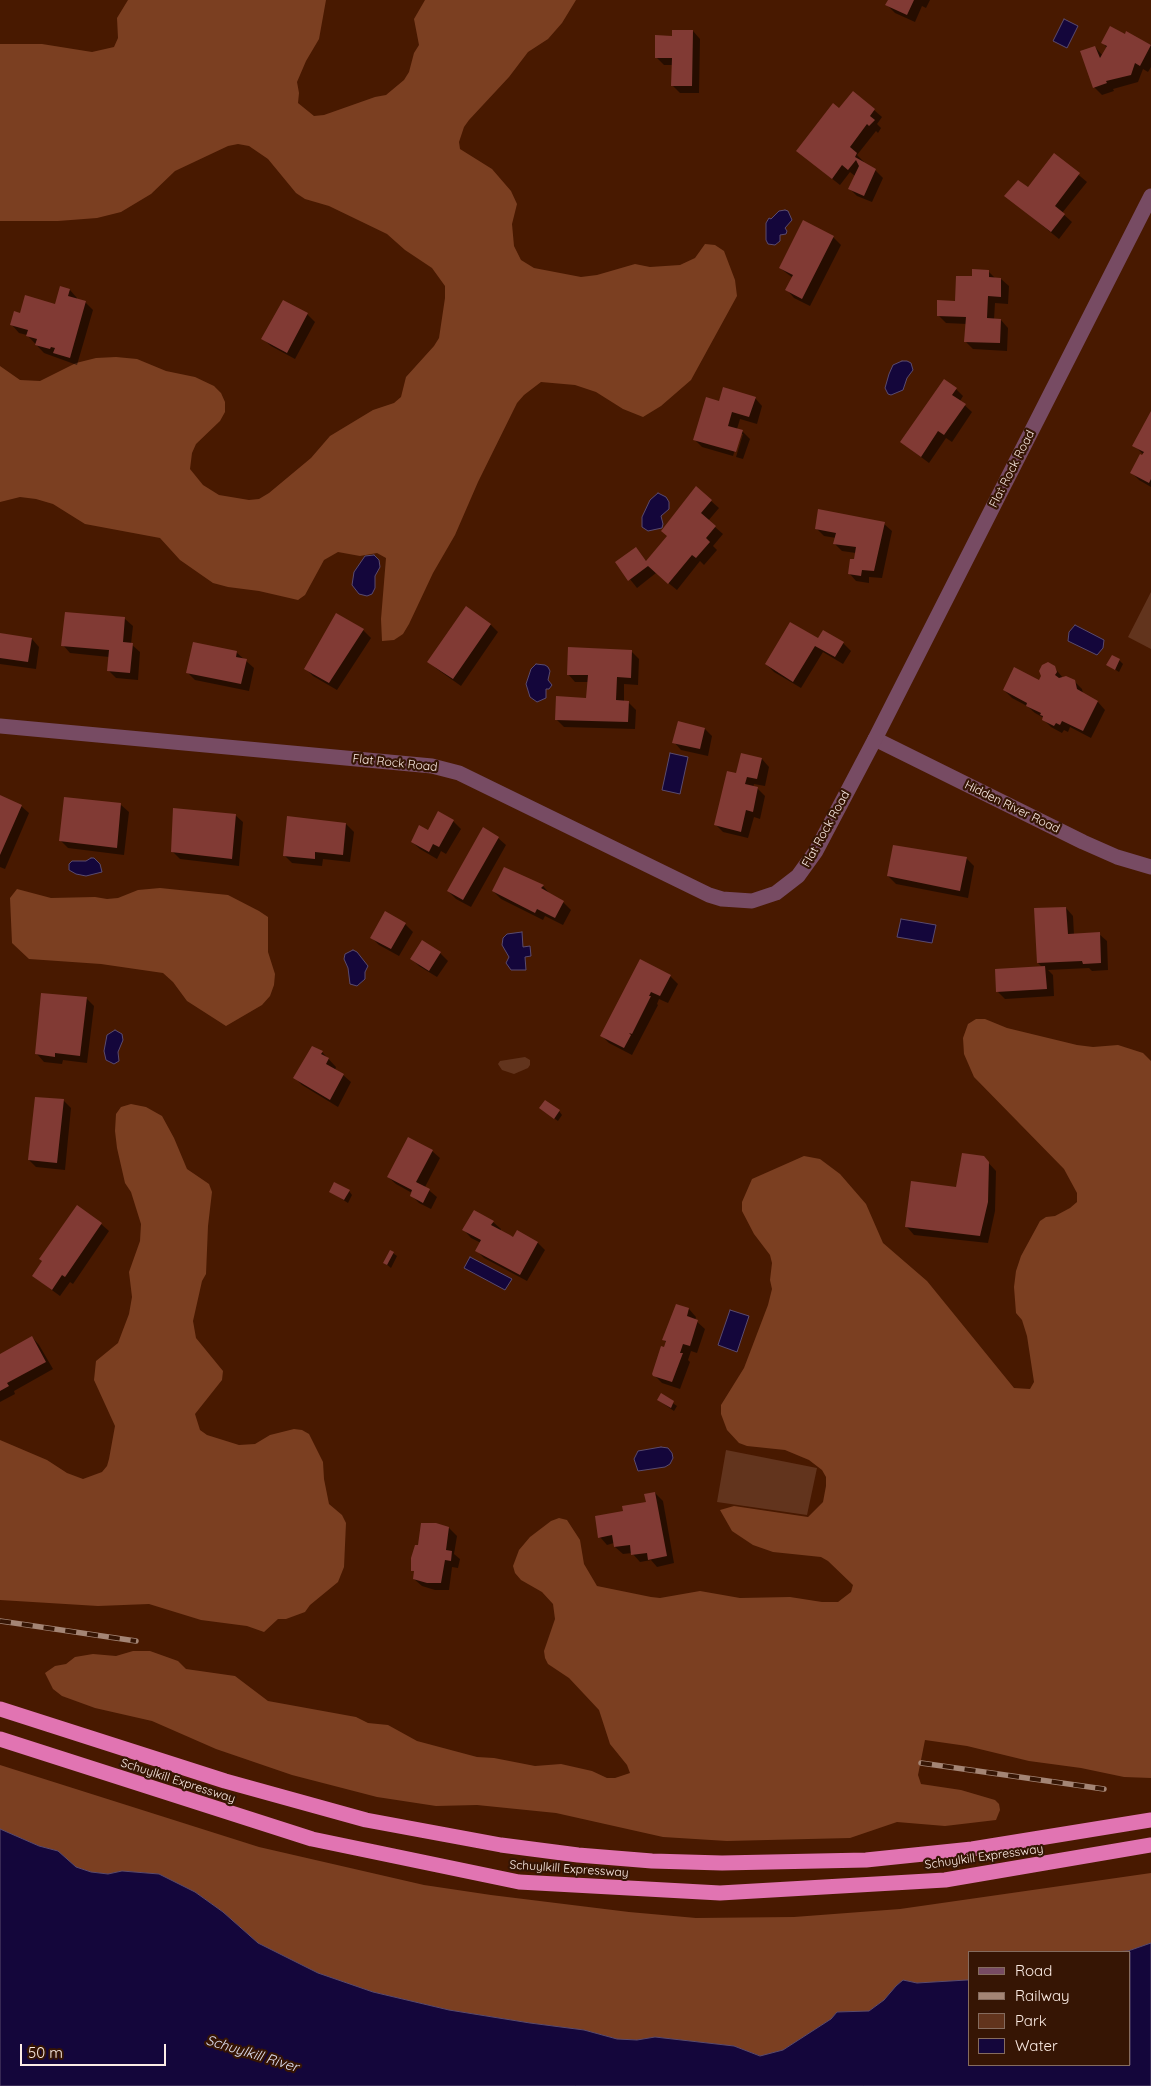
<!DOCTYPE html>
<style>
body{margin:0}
#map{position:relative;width:1151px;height:2086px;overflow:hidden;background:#481900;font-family:Quicksand,sans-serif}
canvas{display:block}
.legend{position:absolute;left:968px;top:1951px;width:162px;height:115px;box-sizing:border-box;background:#361504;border:1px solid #856b5e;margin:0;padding:6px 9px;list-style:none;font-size:15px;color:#fcece5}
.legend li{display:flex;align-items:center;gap:10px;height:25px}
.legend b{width:25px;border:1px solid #856b5e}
.scale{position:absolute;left:20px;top:2044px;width:146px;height:22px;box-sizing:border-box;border:2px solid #fcece5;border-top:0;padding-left:6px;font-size:15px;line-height:18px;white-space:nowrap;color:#fcece5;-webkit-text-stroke:4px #361504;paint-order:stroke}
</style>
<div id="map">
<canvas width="1151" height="2086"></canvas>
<ul class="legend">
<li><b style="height:6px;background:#774b63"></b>Road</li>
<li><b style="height:6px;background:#a48575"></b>Railway</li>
<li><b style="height:14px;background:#62341d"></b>Park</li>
<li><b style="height:14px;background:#14063b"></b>Water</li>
</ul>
<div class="scale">50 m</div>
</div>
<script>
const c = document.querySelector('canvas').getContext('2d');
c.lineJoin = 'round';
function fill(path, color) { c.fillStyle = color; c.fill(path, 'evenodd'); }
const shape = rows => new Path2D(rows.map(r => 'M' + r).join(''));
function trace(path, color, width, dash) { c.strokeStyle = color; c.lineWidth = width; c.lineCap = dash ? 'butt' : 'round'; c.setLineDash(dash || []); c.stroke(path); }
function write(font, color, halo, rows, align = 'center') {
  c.font = font + ' Quicksand,sans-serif'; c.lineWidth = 4.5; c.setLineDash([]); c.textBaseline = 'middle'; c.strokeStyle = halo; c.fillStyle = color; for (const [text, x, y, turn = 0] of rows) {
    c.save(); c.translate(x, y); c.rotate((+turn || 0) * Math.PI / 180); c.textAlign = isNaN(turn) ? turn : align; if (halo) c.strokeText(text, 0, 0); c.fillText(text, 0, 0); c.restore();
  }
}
fill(shape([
 [1151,592,1151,649,1128,637],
 [525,1057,530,1060,530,1065,528,1068,514,1074,502,1070,498,1064,500,1061],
 [726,1450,817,1468,807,1515,717,1502]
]), '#62341d');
fill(shape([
 [128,0,326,0,319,39,306,61,297,82,299,93,298,103,314,116,324,115,375,97,386,95,404,80,409,72,414,53,419,45,414,19,425,0,576,0,562,23,548,39,528,52,509,77,469,120,464,127,459,142,460,149,492,169,511,191,517,204,512,224,514,246,521,260,534,268,581,277,597,275,635,264,650,267,680,265,695,258,705,244,715,245,724,251,735,280,737,296,691,380,661,406,643,417,623,409,596,392,575,385,541,382,524,395,517,403,478,482,455,535,433,573,409,624,403,634,394,640,382,641,381,619,386,558,377,553,360,556,338,552,324,560,305,595,298,600,259,591,228,587,213,583,180,560,160,538,85,524,53,504,36,499,20,497,0,502,0,366,20,380,40,381,76,363,96,358,116,357,137,359,166,371,195,377,214,386,221,393,225,402,225,412,220,421,196,444,192,453,190,469,203,485,219,495,249,500,259,499,269,493,311,458,330,436,373,410,394,403,401,397,406,377,434,346,439,338,445,298,445,286,432,268,405,250,387,234,329,206,305,199,296,193,268,159,249,146,238,144,228,146,175,171,151,194,121,212,97,218,58,221,0,221,0,44,42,44,92,52,114,47,118,38,117,18],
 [160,888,228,895,259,911,268,917,268,952,275,974,274,985,270,996,262,1005,226,1026,187,1001,173,982,163,973,101,964,29,959,12,943,10,898,17,889,51,898,95,897,107,899,118,898,138,890],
 [976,1019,985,1019,1007,1028,1077,1045,1093,1047,1118,1045,1143,1053,1151,1061,1151,1778,1124,1777,1081,1768,1029,1761,967,1746,925,1740,918,1775,921,1784,961,1790,995,1800,999,1804,1000,1810,996,1820,945,1826,897,1822,850,1838,727,1841,663,1837,556,1813,477,1805,436,1806,377,1797,292,1775,216,1749,152,1721,95,1708,62,1696,53,1689,45,1673,55,1666,66,1664,75,1657,93,1654,116,1656,133,1651,150,1651,178,1661,186,1669,235,1676,268,1701,356,1717,368,1723,388,1725,417,1741,477,1757,494,1758,535,1766,561,1764,592,1771,607,1778,615,1778,630,1773,627,1765,610,1744,599,1710,569,1678,548,1664,545,1658,544,1651,555,1619,553,1604,542,1592,521,1580,515,1573,513,1566,519,1550,530,1537,551,1521,559,1518,567,1520,580,1540,584,1564,597,1586,651,1597,660,1598,700,1591,740,1598,790,1597,822,1602,838,1602,851,1592,853,1585,828,1561,821,1557,773,1552,753,1545,732,1531,720,1510,734,1506,808,1517,823,1502,826,1486,826,1477,822,1470,809,1460,785,1450,747,1446,739,1443,727,1430,721,1414,721,1405,744,1368,768,1305,772,1289,770,1280,772,1263,770,1255,754,1234,742,1211,742,1202,752,1179,804,1156,820,1159,840,1174,866,1204,883,1243,927,1281,1014,1388,1030,1389,1034,1382,1027,1336,1022,1320,1016,1313,1014,1287,1016,1271,1021,1256,1040,1221,1046,1217,1055,1216,1070,1208,1077,1202,1077,1193,1064,1169,974,1077,964,1054,963,1038,968,1024],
 [131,1104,146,1107,162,1116,174,1138,187,1169,209,1184,212,1192,208,1226,206,1274,202,1281,193,1321,196,1338,223,1371,222,1380,195,1414,200,1430,207,1435,239,1445,255,1444,270,1435,294,1429,302,1430,309,1434,323,1462,324,1479,329,1504,342,1515,346,1523,344,1567,338,1582,310,1605,305,1612,286,1619,278,1619,264,1632,247,1626,201,1620,149,1604,98,1606,0,1600,0,1440,47,1460,67,1473,83,1479,102,1472,107,1466,109,1459,115,1426,94,1380,96,1361,118,1343,129,1314,132,1297,129,1272,140,1241,141,1224,131,1192,125,1183,117,1148,115,1131,116,1114,121,1107],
 [0,1765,259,1847,424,1885,491,1895,629,1912,696,1918,794,1917,900,1909,1151,1873,1151,1943,1128,1951,1114,1952,970,1952,970,1980,917,1983,903,1980,896,1986,884,2000,869,2011,837,2012,831,2019,783,2050,761,2056,733,2046,655,2037,637,2040,617,2039,584,2030,530,2023,449,2010,373,1992,318,1973,258,1943,223,1912,195,1892,159,1874,122,1871,108,1874,91,1872,75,1867,58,1851,39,1846,0,1829]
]), '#7b3f21');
const water = shape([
 [1064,19,1078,26,1067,48,1053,41,1064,19],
 [785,210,788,211,792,220,785,228,787,231,786,234,780,235,780,241,775,245,768,244,766,240,766,223,769,218,771,219,779,211,785,210],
 [902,361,907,361,911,363,913,370,907,378,903,390,891,395,888,394,885,388,889,374,893,365,902,361],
 [658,493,666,497,669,502,669,509,661,516,663,524,662,528,648,531,642,527,642,517,650,500,658,493],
 [374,555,379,560,380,567,375,576,375,588,372,594,367,596,359,594,352,585,354,572,365,556,374,555],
 [1075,625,1104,640,1103,648,1097,655,1068,641,1069,632,1075,625],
 [536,664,545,665,548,667,550,671,548,680,552,685,549,689,546,689,546,698,537,702,530,697,526,684,531,669,536,664],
 [670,753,688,757,680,794,662,790,670,753],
 [91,858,94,858,100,864,102,872,86,876,76,874,69,870,69,864,72,861,86,861,91,858],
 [901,919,936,925,932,943,897,937,901,919],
 [522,932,523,947,530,946,531,956,525,957,526,970,511,970,506,963,509,957,502,945,503,938,507,934,522,932],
 [353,950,357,952,368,966,365,972,365,979,357,986,350,984,348,968,344,959,345,954,353,950],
 [115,1030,122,1034,123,1040,118,1052,119,1061,114,1064,106,1060,104,1051,107,1035,115,1030],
 [470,1257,512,1279,505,1290,464,1268,470,1257],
 [730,1310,749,1316,737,1352,718,1345,730,1310],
 [661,1447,668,1448,672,1453,673,1458,670,1464,665,1467,638,1471,634,1459,638,1451,661,1447],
 [0,1829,39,1846,58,1851,76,1867,91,1872,108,1874,122,1871,159,1874,195,1892,223,1912,258,1943,318,1973,373,1992,449,2010,530,2023,584,2030,617,2039,637,2040,655,2037,734,2046,760,2056,783,2050,831,2019,837,2012,869,2011,884,2000,896,1986,903,1980,917,1983,967,1980,970,1980,970,2065,1130,2065,1130,1952,1114,1952,1128,1951,1151,1943,1151,2086,0,2086,0,1829]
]);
fill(water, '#14063b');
trace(water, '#5a4b6e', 1);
fill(shape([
 [889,0,930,0,926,8,922,6,915,22,895,13,887,5],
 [693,31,700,39,699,93,680,93,672,85,673,65,664,65,656,57,673,37],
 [1127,33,1151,45,1151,67,1148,72,1143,69,1138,82,1113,89,1114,91,1102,95,1094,87,1095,47,1103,56,1107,48,1103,43,1125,35],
 [840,110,874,110,882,117,877,124,881,128,878,133,876,131,857,155,864,162,863,163,875,170,883,178,872,202,857,196,850,189,855,176,850,172,840,185,806,158],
 [1055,155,1087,182,1062,213,1072,222,1059,239,1006,196,1028,189],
 [804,222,833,237,841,245,810,306,794,298,787,290,793,278,780,268],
 [988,271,996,279,1001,279,1009,286,1008,304,995,303,994,320,1001,320,1008,328,1007,351,973,349,966,342,967,324,946,323,938,315,956,302,973,278],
 [70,290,77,298,77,300,85,302,93,310,77,365,44,353,27,335,19,333,12,325,21,314,56,305],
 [284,301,307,314,315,322,295,359,271,346,263,339],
 [956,389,963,396,960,401,972,412,952,442,946,438,929,463,901,442],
 [755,398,762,406,757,424,740,419,737,429,742,431,750,439,743,459,736,457,743,434,740,434,733,456,702,447,694,439,720,402],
 [1151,413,1151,487,1139,480,1131,472,1144,455,1134,445],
 [711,501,719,508,708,521,723,534,713,546,717,550,704,565,700,561,677,590,656,573,637,588,617,563,635,549,647,562,669,536],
 [884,524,892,531,882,578,869,577,869,583,856,581,849,573,856,561,856,553,842,551,835,544,836,538,824,536,816,528],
 [466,608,491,625,498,632,461,686,437,669,429,662],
 [66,613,125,619,133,626,131,644,140,652,138,680,116,678,108,670,109,657,70,653,63,645],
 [363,630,371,638,337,690,313,676,305,668],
 [0,634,32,639,39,647,36,669,0,664],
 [818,640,843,643,851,651,843,664,823,652,801,688,774,672,766,664],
 [631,651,639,659,638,685,624,684,624,702,628,702,636,710,635,729,564,727,556,719,588,699,588,682,575,682,568,674],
 [236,652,254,668,249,691,195,680,188,673],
 [1119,660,1123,664,1119,672,1108,665],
 [1054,667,1063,678,1074,681,1082,689,1083,694,1098,702,1105,710,1091,738,1070,727,1068,732,1064,730,1062,733,1051,727,1043,719,1044,718,1035,713,1027,706,1012,698,1004,690,1040,681],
 [705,729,712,736,708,756,681,750,674,742],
 [742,754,762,759,769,767,765,786,754,784,753,787,757,788,765,796,760,819,754,817,748,838,723,832,715,824,737,775],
 [0,797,21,806,29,813,5,869,0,867],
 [121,805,129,812,124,855,68,848,60,840],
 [235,815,243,822,239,866,180,859,172,851],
 [288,818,346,824,354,832,350,862,323,859,322,866,292,863,284,855],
 [453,821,461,829,446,854,441,851,437,859,420,849,412,842],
 [498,838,506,845,471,907,456,899,448,891],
 [966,858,974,866,968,898,896,884,888,876],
 [543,886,550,894,563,902,571,910,563,925,545,916,543,920,501,899,493,891],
 [1066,908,1073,916,1074,935,1099,934,1107,941,1108,970,1092,971,1089,968,1048,970,1053,975,1054,996,1005,999,997,991,1043,968,1038,963],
 [386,913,405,924,413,932,399,956,379,945,372,938],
 [440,953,448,961,437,977,419,966,411,958],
 [640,961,670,976,678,984,668,1003,659,999,657,1004,658,1005,632,1055,609,1043,602,1036],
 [86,998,94,1006,87,1063,63,1060,62,1064,44,1062,37,1054],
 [322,1052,336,1067,335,1070,343,1075,351,1082,338,1107,302,1085,295,1078],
 [63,1100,71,1108,65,1170,36,1167,29,1160],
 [544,1111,559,1111,562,1115,558,1121],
 [432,1151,440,1158,425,1187,437,1197,431,1209,419,1203,411,1195,412,1193,396,1184,388,1177],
 [983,1157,996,1171,995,1211,988,1243,914,1235,907,1227,957,1188],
 [349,1191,352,1195,348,1203,331,1192],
 [493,1222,501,1229,500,1231,513,1238,538,1243,545,1250,527,1281,484,1258,477,1251,481,1243,471,1238,464,1230],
 [101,1224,109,1231,73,1284,70,1282,60,1296,33,1276],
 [390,1251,397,1256,391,1268,385,1263],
 [689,1309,696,1317,695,1320,705,1329,697,1353,691,1351,688,1360,690,1362,680,1389,662,1383,654,1375,667,1343,664,1340],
 [32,1337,39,1345,53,1369,14,1391,15,1394,0,1402,0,1355],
 [661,1395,677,1406,674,1411,658,1400],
 [655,1493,663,1501,674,1563,657,1567,651,1560,640,1562,632,1553,623,1554,615,1547,614,1543,607,1545,600,1537,647,1503],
 [449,1528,457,1536,454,1554,460,1559,458,1568,452,1567,449,1590,435,1590,422,1586,414,1579,415,1572,413,1570,419,1546]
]), '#0007');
fill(shape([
 [888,0,914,0,907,15,885,5],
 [1110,26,1125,34,1126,31,1151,45,1140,66,1135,63,1131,75,1106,81,1107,83,1093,88,1080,51,1095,46,1100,58,1107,46,1101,43],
 [672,30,693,30,692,86,671,86,672,58,655,58,655,35,672,36],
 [853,91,875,109,870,116,875,120,869,126,867,124,850,147,857,153,855,157,876,169,864,196,848,189,859,166,856,160,848,170,842,165,832,179,796,151,833,103,839,108],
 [1054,153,1080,173,1055,206,1065,214,1051,232,1004,196,1018,180,1028,187],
 [803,220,834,236,802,299,785,290,793,275,779,268],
 [972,269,989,270,989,277,1001,278,1001,297,988,296,987,318,1001,319,1000,343,964,342,966,317,937,316,937,300,955,301,956,276,972,276],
 [60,286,70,289,68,296,86,301,70,358,53,353,55,348,51,347,50,349,35,345,37,339,26,336,28,330,10,325,14,311,20,313,25,295,55,304],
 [283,300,308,313,287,353,261,339],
 [944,379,957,388,952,395,966,404,944,435,938,431,921,457,900,442],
 [723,387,756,397,749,417,732,412,728,426,743,430,736,452,693,440,706,397,719,401],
 [1151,411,1151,479,1149,483,1130,473,1140,454,1142,455,1144,452,1132,446],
 [696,486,712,500,701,513,716,526,706,538,710,542,696,558,692,555,668,584,648,566,628,581,615,562,636,547,646,561,667,536,661,531],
 [818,509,885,522,874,571,862,570,861,576,848,574,850,559,854,559,856,547,833,544,836,533,815,529],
 [466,606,491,624,453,679,427,662],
 [65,612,125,617,123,642,133,643,130,673,107,671,109,650,61,646],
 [336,613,364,629,329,683,304,669],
 [790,622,818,638,823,630,844,642,835,657,815,646,793,682,765,664],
 [0,633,32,638,28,662,0,658],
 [193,642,237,651,236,657,247,659,241,684,186,673],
 [568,647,632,650,631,678,617,677,616,700,629,701,628,722,555,720,556,696,586,698,588,675,567,675],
 [1112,655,1120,659,1115,670,1106,665],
 [1048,662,1055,666,1057,672,1055,675,1059,678,1066,676,1075,680,1077,689,1098,701,1083,731,1062,721,1060,725,1056,723,1054,726,1042,720,1043,716,1040,715,1041,713,1026,706,1027,703,1003,690,1014,667,1039,680,1041,676,1039,671,1042,665],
 [678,721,705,728,700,749,672,743],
 [741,753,762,758,757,779,747,777,745,784,758,787,753,812,746,810,741,832,714,825,727,771,736,773],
 [0,795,22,805,0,855],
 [64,797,121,803,117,848,59,841],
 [173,808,236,814,232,859,171,852],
 [438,811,454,820,439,847,433,844,429,852,411,842,419,825,428,830],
 [287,816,346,823,343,855,315,852,315,859,283,856],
 [483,827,499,837,463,900,447,891],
 [893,845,967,857,960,891,887,876],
 [504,867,544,885,541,888,564,901,555,918,537,909,535,913,492,891],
 [1066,907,1068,934,1100,932,1101,963,1083,964,1082,961,1037,963,1034,908],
 [385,911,406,923,391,949,370,938],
 [422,940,441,952,429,971,410,959],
 [640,959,671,975,660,996,651,992,649,996,651,996,632,1034,629,1033,631,1035,624,1048,600,1036],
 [1045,966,1047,989,996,992,995,969],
 [41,993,87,997,80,1056,55,1053,55,1057,35,1054],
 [312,1046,323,1051,321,1054,329,1058,326,1064,344,1074,330,1100,293,1078],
 [35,1097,64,1099,57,1163,28,1160],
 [545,1100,560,1110,554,1119,539,1108],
 [408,1137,433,1150,416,1182,430,1189,423,1203,410,1196,412,1190,387,1177],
 [962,1153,984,1156,989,1162,988,1202,980,1236,905,1227,911,1181,956,1187],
 [334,1182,350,1190,344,1200,329,1192],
 [77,1205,102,1223,65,1277,62,1275,52,1290,32,1276,42,1261,39,1259],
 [474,1210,494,1221,491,1225,510,1235,513,1237,517,1230,538,1242,520,1275,475,1251,481,1240,462,1230],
 [390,1250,394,1252,387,1265,383,1263],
 [676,1304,689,1308,687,1316,698,1320,690,1346,683,1344,680,1353,683,1353,672,1382,653,1376,652,1374,661,1346,664,1347,666,1341,662,1340],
 [32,1336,46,1362,7,1383,9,1386,0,1391,0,1354],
 [661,1393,674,1401,671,1408,657,1400],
 [655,1492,667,1556,648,1560,647,1553,631,1555,630,1545,614,1547,612,1535,598,1538,595,1516,623,1511,622,1506,646,1502,644,1494],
 [421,1523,436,1523,449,1527,446,1550,452,1551,451,1561,445,1560,441,1583,427,1583,413,1579,414,1571,411,1571,411,1558,415,1545,418,1545]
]), '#813a34');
trace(shape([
 [875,739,1083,842,1117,857,1151,867]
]), '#774b63', 15);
trace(shape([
 [0,726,432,766,459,773,709,895,722,899,752,901,776,893,798,876,816,851,875,739,1151,196]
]), '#774b63', 15);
trace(shape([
 [0,1709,225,1781,366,1820,501,1845,578,1855,652,1861,722,1863,866,1860,972,1849,1151,1820],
 [0,1739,312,1839,519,1882,720,1893,945,1880,1151,1845]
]), '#e174b2', 15);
const rail = shape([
 [0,1621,136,1641],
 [921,1763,1104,1789]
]);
trace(rail, '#a48575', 5.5);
trace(rail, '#361504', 4, [11]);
write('12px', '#fcece5', '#361504', [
 ["Flat Rock Road",1012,469,-63],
 ["Flat Rock Road",395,763,6],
 ["Hidden River Road",1012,807,26],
 ["Flat Rock Road",826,829,-61],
 ["Schuylkill Expressway",178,1781,18],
 ["Schuylkill Expressway",984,1857,-8],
 ["Schuylkill Expressway",569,1869,4]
]);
write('italic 14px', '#e0e0f2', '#361504', [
 ["Schuylkill River",252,2054,17]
]);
</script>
